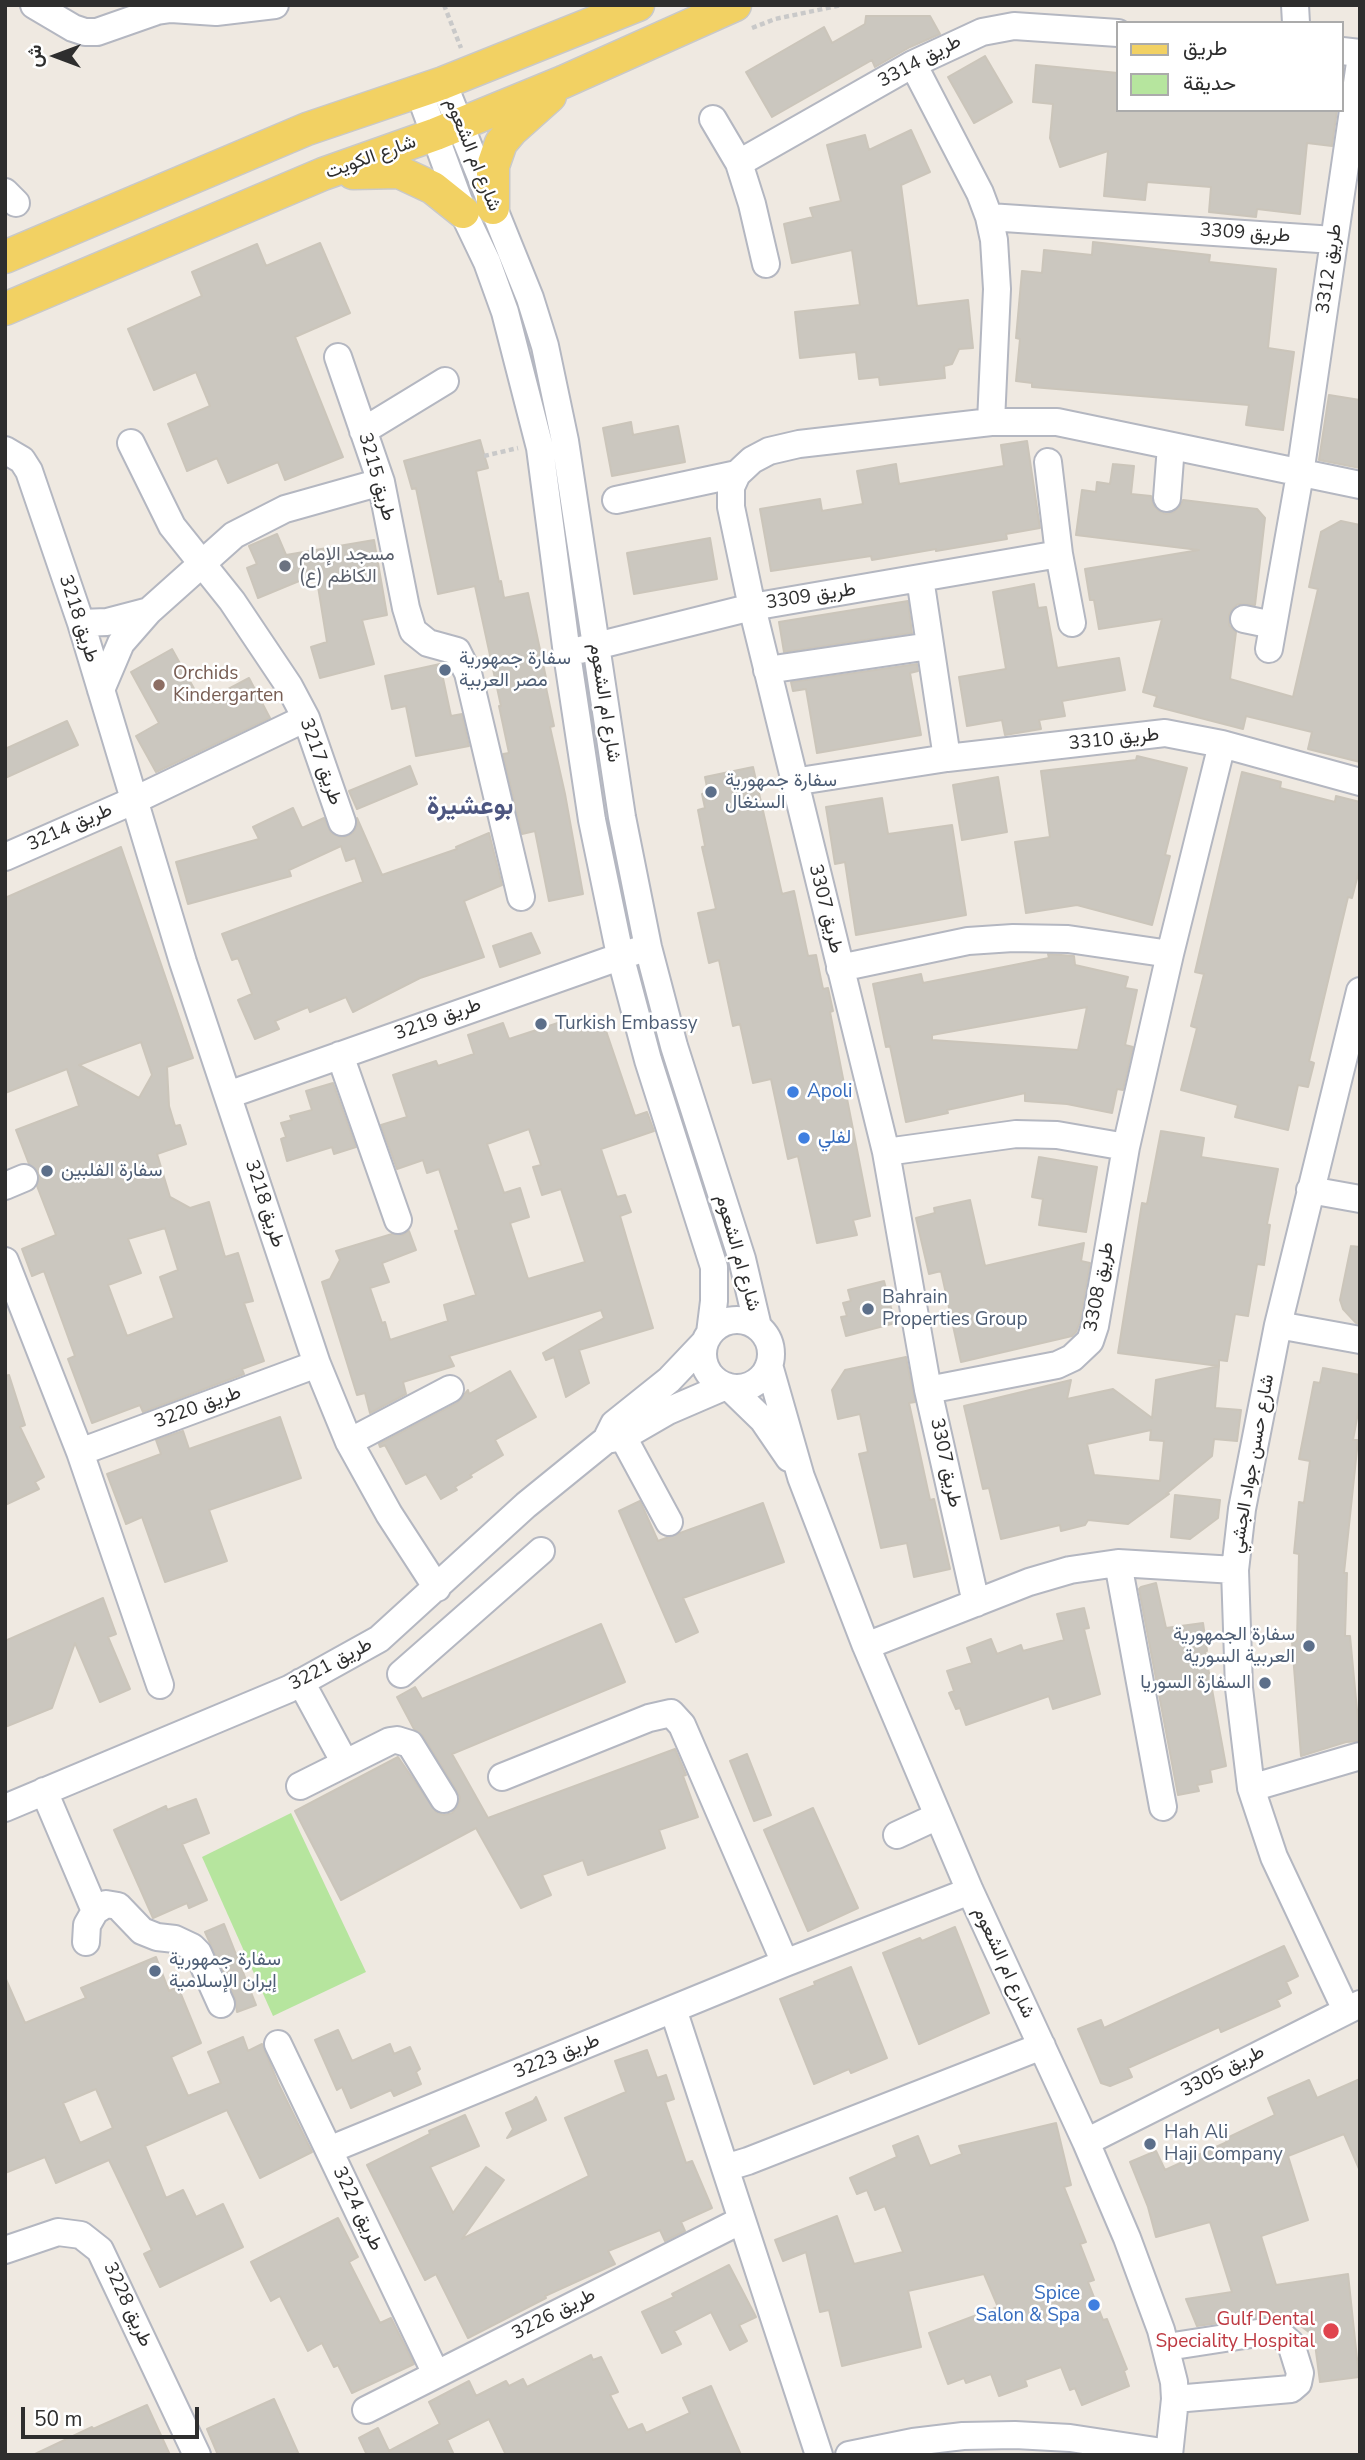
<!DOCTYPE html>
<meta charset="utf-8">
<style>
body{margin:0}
#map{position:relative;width:1365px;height:2460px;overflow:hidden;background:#efe9e1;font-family:"Nunito Sans",Vazirmatn,sans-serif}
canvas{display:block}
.frame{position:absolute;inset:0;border:7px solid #2e2e2e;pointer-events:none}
.legend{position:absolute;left:1116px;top:21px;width:228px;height:91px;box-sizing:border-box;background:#fff;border:2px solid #ababab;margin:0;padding:9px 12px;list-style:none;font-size:21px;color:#2e2e2e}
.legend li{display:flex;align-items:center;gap:14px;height:35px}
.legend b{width:35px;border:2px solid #ababab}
.north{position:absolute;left:21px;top:21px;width:70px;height:70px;-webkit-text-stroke:5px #fff;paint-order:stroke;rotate:270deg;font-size:19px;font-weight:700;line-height:28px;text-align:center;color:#2e2e2e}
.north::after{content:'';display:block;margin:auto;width:24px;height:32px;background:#2e2e2e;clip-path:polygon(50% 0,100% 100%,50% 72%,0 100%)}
.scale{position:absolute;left:21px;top:2407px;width:178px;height:32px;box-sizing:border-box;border:4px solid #2e2e2e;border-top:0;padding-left:9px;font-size:21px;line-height:24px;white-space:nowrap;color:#2e2e2e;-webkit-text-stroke:5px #fff;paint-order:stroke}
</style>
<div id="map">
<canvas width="1365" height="2460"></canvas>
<div class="frame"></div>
<ul class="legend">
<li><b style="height:9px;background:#f2d163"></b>طريق</li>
<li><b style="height:19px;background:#b6e59e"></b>حديقة</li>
</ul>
<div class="north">ش</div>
<div class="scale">50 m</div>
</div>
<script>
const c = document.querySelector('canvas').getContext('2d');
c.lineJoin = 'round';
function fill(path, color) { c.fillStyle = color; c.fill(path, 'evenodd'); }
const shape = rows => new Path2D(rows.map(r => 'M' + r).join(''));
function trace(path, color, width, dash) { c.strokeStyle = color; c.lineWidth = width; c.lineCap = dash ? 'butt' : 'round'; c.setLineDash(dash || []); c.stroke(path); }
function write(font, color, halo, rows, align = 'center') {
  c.font = font + ' "Nunito Sans",Vazirmatn,sans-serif'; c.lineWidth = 5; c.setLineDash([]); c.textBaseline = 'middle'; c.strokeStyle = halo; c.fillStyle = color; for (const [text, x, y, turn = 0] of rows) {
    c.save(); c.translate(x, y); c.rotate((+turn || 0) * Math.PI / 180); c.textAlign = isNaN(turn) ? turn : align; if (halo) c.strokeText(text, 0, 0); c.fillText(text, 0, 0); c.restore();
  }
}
fill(shape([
 [291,1813,366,1972,273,2016,202,1857]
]), '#b6e59e');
const building = shape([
 [866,16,930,16,940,34,910,47,875,67,872,60,772,117,746,72,824,27,832,43,865,24,866,16],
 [985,56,1012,102,974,123,948,77,985,56],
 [1036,65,1118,73,1118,110,1337,110,1332,146,1307,143,1300,214,1257,209,1256,217,1209,212,1211,187,1147,182,1145,200,1104,196,1108,151,1060,167,1050,138,1053,104,1033,102,1036,65],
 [911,130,930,172,901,185,917,306,968,300,973,348,959,349,952,364,944,366,945,378,880,385,879,377,859,379,856,352,800,358,795,312,860,305,852,250,792,263,784,224,813,217,810,208,841,201,827,145,865,135,869,150,911,130],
 [1093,242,1210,255,1209,262,1276,269,1268,348,1294,352,1283,430,1246,425,1249,405,1032,387,1032,383,1016,381,1020,339,1016,338,1022,271,1042,273,1044,250,1092,255,1093,242],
 [320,243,350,313,295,337,343,457,285,480,278,462,228,483,217,458,187,471,168,424,210,406,196,372,154,390,128,329,202,296,192,272,257,244,266,266,320,243],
 [1329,395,1360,400,1360,468,1319,460,1329,395],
 [631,422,633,435,678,426,685,462,612,476,603,428,631,422],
 [480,440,488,468,476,471,499,582,501,581,504,598,528,593,546,678,544,678,554,726,550,727,565,794,583,894,549,901,535,831,522,834,503,754,509,753,499,706,501,706,475,586,438,594,416,488,412,489,404,461,480,440],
 [1027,441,1040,528,1006,534,1007,539,936,551,936,549,872,560,871,556,771,571,760,509,820,499,822,511,863,504,857,471,896,464,899,484,1004,466,1001,445,1027,441],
 [1113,464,1134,466,1131,494,1151,496,1153,505,1159,511,1166,514,1174,512,1180,506,1183,500,1257,509,1265,518,1255,605,1238,604,1233,608,1229,615,1229,625,1236,632,1230,679,1293,697,1318,589,1309,587,1321,532,1341,521,1360,525,1360,762,1308,749,1312,732,1246,716,1243,729,1154,706,1157,696,1143,692,1162,619,1099,629,1094,600,1090,600,1085,569,1199,550,1076,535,1082,490,1096,492,1097,482,1110,484,1113,464],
 [277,534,286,555,374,540,387,615,362,620,374,664,320,678,311,647,327,642,316,574,258,598,247,568,257,564,249,546,277,534],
 [710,538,717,579,634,594,627,553,710,538],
 [1034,584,1038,608,1046,607,1057,668,1119,658,1125,690,1062,701,1065,716,1039,720,1041,729,1005,735,1002,720,967,726,959,677,1006,669,993,592,1034,584],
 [908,601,912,633,784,652,779,622,908,601],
 [172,649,202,703,249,678,270,718,156,772,136,736,159,723,131,672,172,649],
 [440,664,451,716,462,714,469,746,416,756,406,706,392,709,385,676,440,664],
 [917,664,918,671,910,673,921,735,817,753,806,689,793,691,791,682,917,664],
 [67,721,78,745,5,778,5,749,67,721],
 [1137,756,1187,768,1165,855,1170,856,1152,925,1077,905,1026,913,1015,842,1050,837,1041,771,1136,760,1137,756],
 [410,766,417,784,357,809,349,791,410,766],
 [753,767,782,894,794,891,808,956,816,955,823,989,828,988,833,1011,830,1012,870,1216,853,1220,857,1235,817,1243,798,1156,788,1159,771,1079,753,1083,740,1024,733,1026,719,960,709,963,698,913,716,909,702,847,705,846,698,810,705,808,702,794,708,792,705,777,753,767],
 [1242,772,1281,782,1280,788,1335,802,1336,796,1360,802,1360,867,1352,898,1348,897,1309,1061,1314,1063,1308,1087,1298,1085,1288,1130,1235,1117,1238,1105,1181,1090,1197,1028,1191,1026,1204,974,1195,972,1242,772],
 [998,777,1007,832,962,840,953,785,998,777],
 [882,798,888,834,952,825,966,915,856,935,845,862,835,864,826,807,882,798],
 [293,808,302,828,324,818,331,833,340,837,346,837,353,833,357,826,357,818,382,875,457,849,456,847,489,833,502,885,464,901,484,957,420,978,353,1012,346,997,310,1012,308,1007,275,1021,279,1029,255,1039,238,1000,252,994,238,958,232,960,222,934,363,882,355,858,346,861,341,846,289,870,291,876,188,904,176,862,259,839,253,827,293,808],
 [121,847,193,1058,167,1067,169,1106,175,1126,180,1125,186,1144,157,1154,170,1197,190,1208,209,1202,225,1257,238,1253,253,1301,244,1303,264,1361,242,1369,244,1374,143,1412,140,1405,92,1423,68,1359,75,1356,44,1271,32,1276,22,1249,56,1235,37,1186,39,1173,29,1164,16,1130,79,1106,67,1069,5,1093,5,898,121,847],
 [141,1042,152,1075,139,1098,79,1065,141,1042],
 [165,1228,178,1270,160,1277,174,1318,127,1336,108,1285,141,1273,128,1239,165,1228],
 [531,933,540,953,500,967,493,946,531,933],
 [1048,954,1074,956,1075,965,1128,977,1125,988,1137,990,1125,1045,1133,1047,1123,1090,1117,1089,1112,1113,1067,1104,1025,1101,1025,1093,947,1110,948,1113,906,1122,890,1046,886,1047,873,984,921,974,923,983,1049,958,1048,954],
 [1087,1007,1078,1050,932,1040,932,1035,1087,1007],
 [573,1018,578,1031,603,1022,635,1116,647,1112,654,1131,601,1149,617,1197,625,1195,631,1212,620,1216,653,1328,579,1350,589,1383,566,1397,554,1357,546,1360,543,1353,604,1318,601,1310,449,1356,454,1366,403,1382,406,1394,370,1413,365,1393,357,1395,322,1282,330,1279,340,1260,336,1251,392,1234,403,1235,409,1231,416,1250,382,1263,389,1282,370,1288,382,1323,385,1322,390,1340,448,1321,444,1305,476,1295,455,1231,459,1230,439,1169,427,1173,423,1160,397,1169,381,1125,407,1117,393,1075,436,1061,438,1066,474,1054,468,1035,503,1023,509,1039,573,1018],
 [529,1129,541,1165,533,1167,542,1195,561,1189,585,1262,528,1279,510,1223,529,1217,520,1188,504,1193,487,1144,529,1129],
 [333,1083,356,1147,334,1154,332,1147,287,1161,281,1139,286,1137,281,1123,292,1120,290,1116,312,1110,306,1091,333,1083],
 [1161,1131,1204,1138,1201,1157,1278,1169,1267,1224,1270,1225,1264,1265,1257,1264,1248,1316,1235,1314,1227,1361,1219,1360,1219,1366,1118,1353,1142,1203,1147,1204,1161,1131],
 [1039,1157,1097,1167,1086,1232,1039,1225,1043,1199,1032,1197,1039,1157],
 [970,1200,985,1266,1084,1243,1081,1261,1090,1263,1080,1322,1076,1332,1072,1336,961,1362,941,1271,929,1274,916,1218,935,1213,934,1208,970,1200],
 [1351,1246,1360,1247,1360,1324,1356,1323,1343,1309,1340,1300,1351,1246],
 [884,1281,895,1323,846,1336,841,1317,847,1316,843,1303,851,1301,848,1290,884,1281],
 [906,1357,915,1402,909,1403,930,1500,934,1499,950,1569,914,1577,907,1543,881,1548,859,1454,868,1452,860,1414,838,1419,832,1390,845,1370,906,1357],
 [1219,1366,1215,1408,1241,1410,1237,1441,1214,1439,1212,1456,1166,1494,1169,1494,1128,1524,1088,1520,1085,1525,1061,1531,1060,1525,1001,1539,989,1488,983,1489,964,1406,1071,1380,1067,1399,1113,1389,1152,1418,1156,1380,1219,1366],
 [1151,1430,1150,1440,1164,1441,1160,1481,1094,1475,1087,1444,1151,1430],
 [1323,1368,1360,1375,1360,1402,1353,1440,1358,1440,1344,1573,1347,1573,1345,1636,1350,1636,1360,1741,1346,1742,1301,1756,1292,1642,1297,1641,1299,1554,1294,1553,1299,1502,1304,1503,1310,1461,1299,1459,1314,1382,1320,1383,1323,1368],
 [510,1371,536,1417,495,1440,503,1455,470,1475,472,1477,455,1487,457,1490,441,1499,426,1474,406,1484,385,1445,380,1447,379,1444,457,1403,468,1390,469,1394,510,1371],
 [9,1375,25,1425,20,1427,44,1477,35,1482,39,1489,5,1505,5,1376,9,1375],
 [280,1417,301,1478,209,1510,227,1561,165,1582,142,1517,126,1524,107,1474,161,1454,156,1440,183,1431,189,1449,280,1417],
 [1175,1495,1220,1500,1218,1518,1190,1539,1171,1537,1175,1495],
 [640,1501,658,1541,763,1503,784,1562,683,1598,698,1632,676,1642,619,1511,640,1501],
 [1156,1583,1166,1628,1203,1623,1207,1651,1205,1651,1226,1766,1210,1770,1212,1782,1197,1785,1199,1791,1178,1795,1139,1589,1141,1587,1156,1583],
 [103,1598,116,1634,108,1637,130,1689,100,1702,75,1643,52,1708,5,1727,5,1641,103,1598],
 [1084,1608,1089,1628,1084,1629,1100,1694,1053,1709,1049,1696,966,1725,960,1708,956,1709,949,1693,954,1691,947,1671,972,1663,967,1648,991,1639,997,1654,1021,1645,1023,1651,1064,1640,1057,1614,1084,1608],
 [601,1624,625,1682,452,1754,488,1818,675,1749,686,1775,683,1776,698,1817,659,1830,665,1848,588,1875,583,1860,542,1875,551,1895,521,1908,476,1828,341,1900,295,1811,398,1757,436,1812,444,1815,452,1813,458,1806,460,1798,457,1791,423,1736,414,1729,397,1697,415,1687,422,1699,601,1624],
 [747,1754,771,1815,754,1821,730,1761,747,1754],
 [196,1799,209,1833,182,1844,207,1900,189,1908,187,1903,153,1918,114,1830,166,1806,167,1810,196,1799],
 [813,1808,858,1908,808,1931,764,1830,813,1808],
 [224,1924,256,2005,237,2012,235,1998,205,1932,224,1924],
 [955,1927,989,2013,919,2044,883,1953,920,1938,922,1941,955,1927],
 [1284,1946,1298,1976,1286,1982,1291,1993,1277,2000,1280,2006,1221,2032,1219,2027,1128,2068,1132,2077,1110,2086,1101,2083,1078,2029,1101,2020,1104,2028,1284,1946],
 [156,1957,169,1991,178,1987,201,2043,171,2057,188,2096,221,2083,208,2052,243,2037,248,2051,262,2044,278,2083,312,2152,260,2178,227,2110,145,2146,166,2198,183,2190,196,2217,223,2204,243,2247,160,2287,144,2254,152,2250,109,2160,56,2183,45,2157,5,2173,5,1977,25,2023,86,1998,81,1988,156,1957],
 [96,2089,113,2128,80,2143,63,2103,96,2089],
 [851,1967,887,2058,851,2073,849,2069,814,2084,780,1999,815,1985,814,1982,851,1967],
 [338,2030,352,2061,390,2044,394,2054,410,2047,420,2069,416,2072,421,2084,394,2096,391,2090,351,2108,342,2087,337,2090,315,2040,338,2030],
 [647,2050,657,2078,666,2075,674,2099,665,2102,686,2163,692,2161,712,2208,681,2222,685,2231,665,2241,660,2230,608,2251,615,2264,545,2296,546,2298,468,2338,436,2274,425,2280,367,2165,430,2134,429,2131,465,2115,479,2146,430,2167,453,2213,486,2167,504,2180,462,2239,589,2176,565,2118,626,2092,615,2061,647,2050],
 [1360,2079,1360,2171,1344,2134,1288,2156,1308,2220,1261,2236,1276,2285,1348,2274,1359,2377,1320,2382,1314,2336,1285,2314,1197,2326,1186,2299,1232,2292,1210,2222,1156,2237,1148,2207,1130,2162,1156,2151,1165,2170,1227,2142,1225,2139,1275,2115,1268,2098,1309,2080,1317,2098,1360,2079],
 [536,2097,546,2120,507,2138,513,2129,506,2113,533,2101,536,2097],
 [1056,2123,1071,2185,1064,2187,1086,2242,1080,2244,1094,2280,1088,2282,1103,2320,1107,2319,1127,2369,1124,2371,1129,2386,1082,2405,1075,2388,1070,2390,1061,2367,1025,2380,1027,2386,999,2396,991,2374,966,2383,964,2378,948,2384,929,2333,998,2307,984,2274,908,2291,921,2347,842,2366,829,2310,820,2312,806,2252,783,2261,775,2240,837,2216,854,2264,903,2252,885,2206,875,2210,867,2190,857,2194,850,2178,897,2157,893,2146,918,2136,930,2166,962,2154,959,2146,1056,2123],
 [338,2218,358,2257,349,2262,380,2323,391,2318,414,2364,352,2393,338,2365,334,2367,322,2343,308,2351,280,2296,271,2301,251,2262,338,2218],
 [729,2265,756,2317,739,2325,747,2341,730,2350,711,2312,674,2331,681,2344,662,2353,642,2312,674,2297,672,2294,729,2265],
 [591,2355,593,2360,601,2357,618,2392,610,2395,628,2430,642,2424,646,2433,690,2413,683,2398,711,2386,741,2455,506,2455,489,2419,447,2440,454,2455,367,2455,359,2438,378,2428,389,2451,440,2424,429,2402,469,2381,476,2396,506,2381,509,2386,523,2379,527,2387,591,2355],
 [274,2399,299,2455,218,2455,207,2429,274,2399],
 [147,2405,170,2455,33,2455,92,2427,93,2429,147,2405]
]);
fill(building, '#cbc7bf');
trace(building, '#cbc5ba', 2);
const minor = shape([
 [34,5,73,28,85,32,97,32,157,11,171,9,216,12,275,5],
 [1295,5,1296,23],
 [1342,51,1360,53],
 [913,64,980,193,989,217,994,240,997,289,991,422],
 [443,83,530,298,545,346,565,441,622,817,648,947,674,1046,742,1259,758,1327],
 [419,92,463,212,487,262,505,312,540,448,567,654,592,820,620,955,648,1060,714,1267,714,1301,710,1333],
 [713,119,739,163,752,204,766,264],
 [739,163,913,64,982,32,1014,26,1118,33],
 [5,192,16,203],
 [989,217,1334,240],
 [338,357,381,482,406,608,413,631,428,643,457,651,468,673,521,897],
 [363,431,445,381],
 [131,443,172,526,232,601,289,686,306,718,342,822],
 [5,450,22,460,29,471,81,623,183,962,317,1364,349,1442,389,1514,437,1588],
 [1048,462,1059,554,1072,623],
 [1167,498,1171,446],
 [616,500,737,474],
 [920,578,947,758],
 [1244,619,1273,625],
 [81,623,107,622,149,611],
 [1269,649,1300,474,1360,63],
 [580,650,752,607,1059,554],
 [767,670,930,646],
 [101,690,121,643,149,611,234,535,285,509,381,482],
 [793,782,947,758,1165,733,1222,744,1360,782],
 [5,857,135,800,306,718],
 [840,968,968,941,1013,938,1068,939,1170,954],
 [340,1055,398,1220],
 [228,1095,636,951],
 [886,1152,1016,1134,1057,1135,1126,1147],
 [5,1186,24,1178],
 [1310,1190,1360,1199],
 [5,1261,80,1452,160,1685],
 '703 1354a34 34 0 1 1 68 0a34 34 0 1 1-68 0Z',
 [1278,1325,1360,1340],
 [769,1365,801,1477,866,1646,970,1891,1086,2142,1127,2238,1161,2330,1174,2382,1175,2399,1169,2455],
 [729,1387,763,1420,789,1458],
 [928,1390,1057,1365,1072,1358,1090,1341,1095,1326,1126,1147,1170,954,1222,744],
 [608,1436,614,1424,669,1380,705,1342],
 [623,1437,669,1522],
 [349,1442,450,1389],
 [80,1452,317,1364],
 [1118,1563,1163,1807],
 [976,1603,928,1390,886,1152,752,607,731,507,731,487,737,474,752,460,769,451,799,444,991,422,1057,422,1360,485],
 [866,1646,1029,1582,1070,1570,1118,1563,1235,1570],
 [401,1674,541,1551],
 [301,1682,345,1763],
 [502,1777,649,1718,671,1713,682,1725,785,1963],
 [300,1786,390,1741,397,1740,410,1744,444,1799],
 [1251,1788,1360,1756],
 [44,1791,95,1911],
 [5,1808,289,1689,379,1639,526,1505,606,1440,623,1437,668,1411,726,1386],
 [897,1835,938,1816],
 [86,1942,87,1925,95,1911,106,1904,118,1906,142,1931,157,1937,175,1939,192,1947,198,1953,221,2004],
 [673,2009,819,2455],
 [1346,2010,1274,1857,1251,1788,1239,1688,1235,1570,1242,1509,1278,1325,1360,991],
 [278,2044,436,2374],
 [1086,2142,1360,2004],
 [329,2150,785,1963,970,1891],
 [725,2168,748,2161,1042,2046],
 [5,2250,58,2232,81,2235,100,2250,197,2455],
 [1167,2347,1264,2332,1274,2333,1281,2335,1291,2344,1300,2373,1298,2383,1291,2389,1175,2399],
 [366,2410,742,2220],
 [849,2455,913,2442,963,2436,1015,2435,1070,2438,1169,2453]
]);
const major = shape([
 [353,173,399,172,433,188,463,212],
 [493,208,493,166,501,143,512,130,550,96],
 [5,257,307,129,443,83,638,5],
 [5,309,323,174,436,134,563,82,735,5]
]);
trace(minor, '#b4b7c1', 30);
trace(major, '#c9c9c9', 35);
trace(shape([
 [444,5,461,48],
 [752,28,775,19,842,5],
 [484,456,518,448]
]), '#c9c9c9', 4.5, [5, 3.5]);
trace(minor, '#fff', 26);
trace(major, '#f2d163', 32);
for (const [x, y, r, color] of [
 [285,566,7,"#6b7280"],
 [445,670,7,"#5c6f8a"],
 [159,685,7,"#8d6e63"],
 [711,792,7,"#5c6f8a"],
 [541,1024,7,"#5c6f8a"],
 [793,1092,7,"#3f7fe0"],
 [804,1138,7,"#3f7fe0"],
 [47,1171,7,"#5c6f8a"],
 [868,1309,7,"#5c6f8a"],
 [1309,1646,7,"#5c6f8a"],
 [1265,1683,7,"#5c6f8a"],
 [155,1971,7,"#5c6f8a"],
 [1150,2144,7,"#5c6f8a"],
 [1094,2305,7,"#3f7fe0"],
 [1331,2331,9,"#e0444e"]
]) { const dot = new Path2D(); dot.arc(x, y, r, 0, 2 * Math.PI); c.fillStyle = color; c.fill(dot); trace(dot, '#fff', 2.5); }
write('19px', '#2e2e2e', '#fff', [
 ["طريق 3314",920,62,-28],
 ["شارع ام الشعوم",472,155,68],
 ["شارع الكويت",371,158,-20],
 ["طريق 3309",1245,234,4],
 ["طريق 3312",1330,269,-82],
 ["طريق 3215",376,477,74],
 ["طريق 3309",811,597,-9],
 ["طريق 3218",78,619,72],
 ["شارع ام الشعوم",604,703,81],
 ["طريق 3310",1114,740,-6],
 ["طريق 3217",320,762,70],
 ["طريق 3214",70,828,-24],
 ["طريق 3307",825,909,76],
 ["طريق 3219",438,1020,-20],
 ["طريق 3218",264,1204,72],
 ["شارع ام الشعوم",737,1253,74],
 ["طريق 3308",1100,1287,-79],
 ["طريق 3220",198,1408,-20],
 ["طريق 3307",945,1463,78],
 ["شارع حسن جواد الجشي",1253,1464,-80],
 ["طريق 3221",331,1665,-28],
 ["شارع ام الشعوم",1003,1963,65],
 ["طريق 3223",557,2057,-22],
 ["طريق 3305",1223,2072,-27],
 ["طريق 3224",357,2209,64],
 ["طريق 3228",127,2305,65],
 ["طريق 3226",554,2315,-27]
]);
write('19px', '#5b616d', '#fff', [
 ["مسجد الإمام",299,555],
 ["الكاظم (ع)",299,577]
], 'left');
write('19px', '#4e5e75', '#fff', [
 ["سفارة جمهورية",459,659],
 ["مصر العربية",459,681],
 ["سفارة جمهورية",725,781],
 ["السنغال",725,803],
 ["Turkish Embassy",555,1024],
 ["سفارة الفلبين",61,1171],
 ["Bahrain",882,1298],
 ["Properties Group",882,1320],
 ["سفارة الجمهورية",1295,1635,"right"],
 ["العربية السورية",1295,1657,"right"],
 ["السفارة السوريا",1251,1683,"right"],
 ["سفارة جمهورية",169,1960],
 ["إيران الإسلامية",169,1982],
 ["Hah Ali",1164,2133],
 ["Haji Company",1164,2155]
], 'left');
write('19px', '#785e54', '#fff', [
 ["Orchids",173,674],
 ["Kindergarten",173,696]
], 'left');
write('19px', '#366cbe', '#fff', [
 ["Apoli",807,1092],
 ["لفلي",818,1138],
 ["Spice",1080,2294,"right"],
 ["Salon & Spa",1080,2316,"right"]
], 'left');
write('19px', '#be3a42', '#fff', [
 ["Gulf Dental",1315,2320],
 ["Speciality Hospital",1315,2342]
], 'right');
write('bold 26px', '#4d5680', '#fff', [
 ["بوعشيرة",470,808]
]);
</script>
